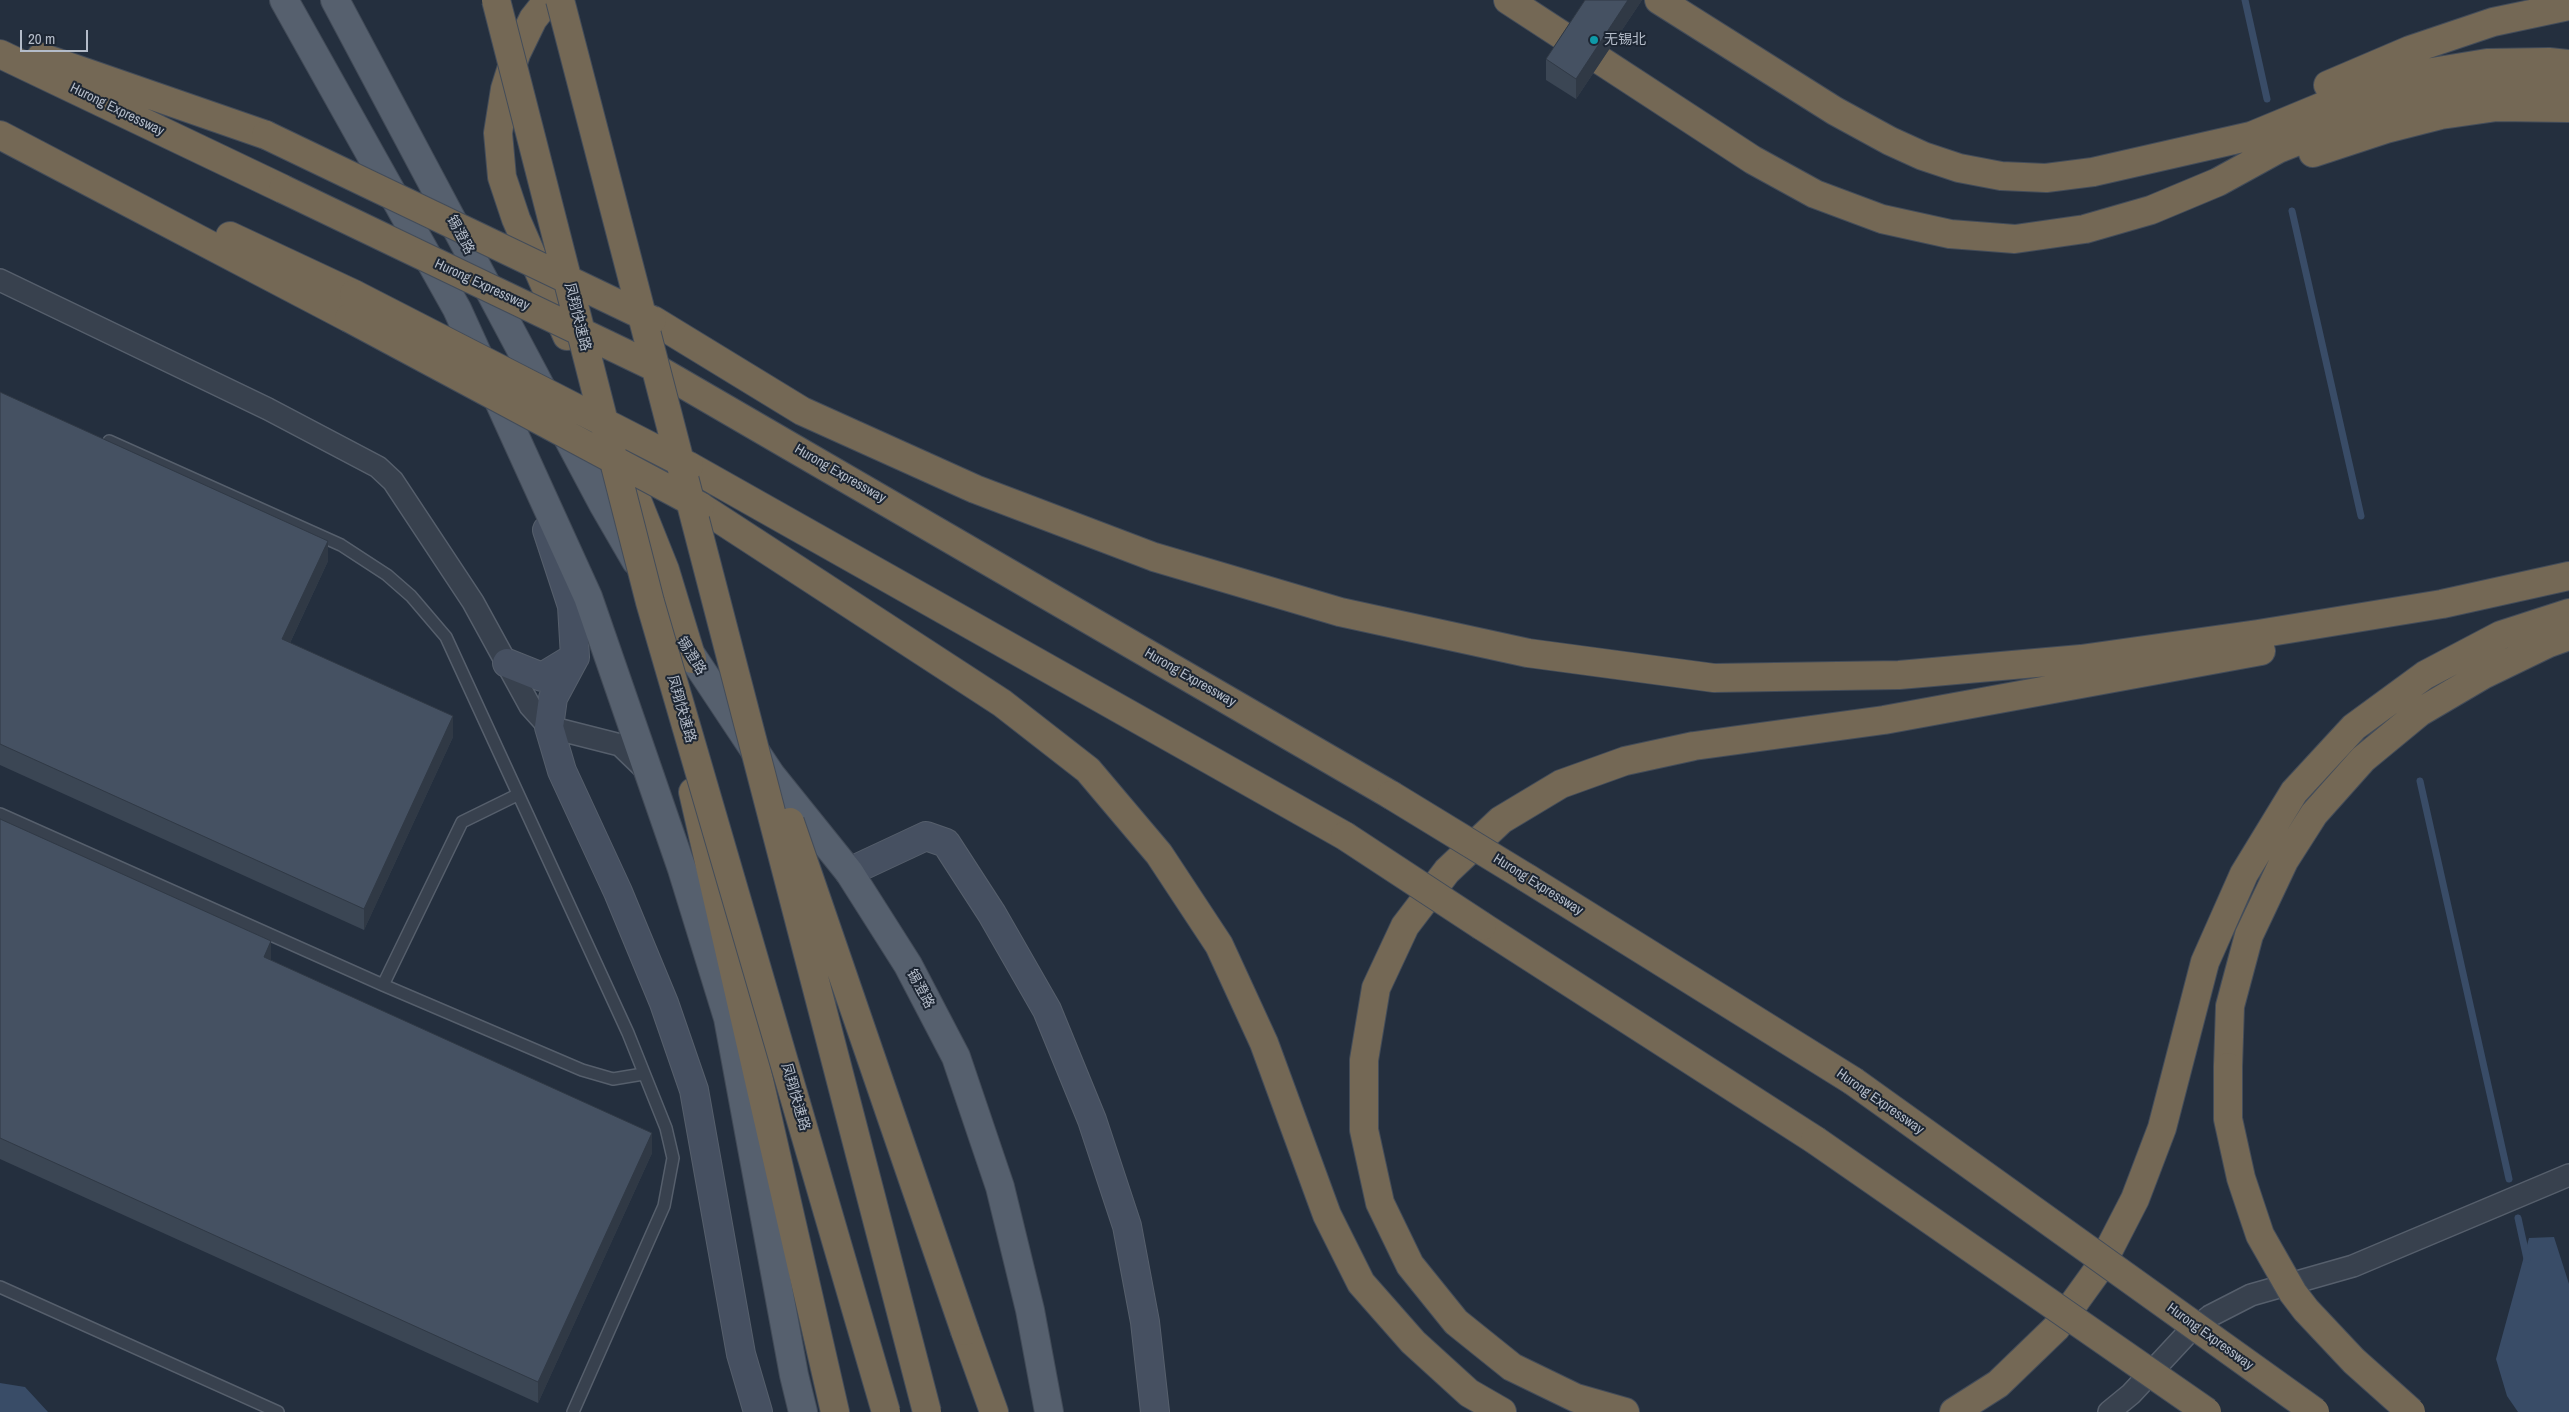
<!DOCTYPE html>
<meta charset="utf-8">
<style>
body{margin:0}
#map{position:relative;width:2569px;height:1412px;overflow:hidden;background:#242f3e;font-family:"Archivo Narrow",sans-serif}
canvas{display:block}
.scale{position:absolute;left:20px;top:30px;width:68px;height:22px;box-sizing:border-box;border:2px solid #b4bcc9;border-top:0;padding-left:6px;font-size:15px;line-height:18px;white-space:nowrap;color:#b4bcc9;-webkit-text-stroke:4px #1d2633;paint-order:stroke}
</style>
<div id="map">
<canvas width="2569" height="1412"></canvas>
<div class="scale">20 m</div>
</div>
<script>
const c = document.querySelector('canvas').getContext('2d');
c.lineJoin = 'round';
function fill(path, color) { c.fillStyle = color; c.fill(path, 'evenodd'); }
const shape = rows => new Path2D(rows.map(r => 'M' + r).join(''));
function trace(path, color, width, dash) { c.strokeStyle = color; c.lineWidth = width; c.lineCap = dash ? 'butt' : 'round'; c.setLineDash(dash || []); c.stroke(path); }
function write(font, color, halo, rows, align = 'center') {
  c.font = font + ' "Archivo Narrow","Noto Sans SC",sans-serif'; c.lineWidth = 4; c.setLineDash([]); c.textBaseline = 'middle'; c.strokeStyle = halo; c.fillStyle = color; for (const [text, x, y, turn = 0] of rows) {
    c.save(); c.translate(x, y); c.rotate((+turn || 0) * Math.PI / 180); c.textAlign = isNaN(turn) ? turn : align; if (halo) c.strokeText(text, 0, 0); c.fillText(text, 0, 0); c.restore();
  }
}
fill(shape([
 [2554,1237,2569,1284,2569,1412,2518,1412,2507,1396,2496,1359,2529,1238],
 [0,1383,25,1387,48,1412,0,1412]
]), '#394c67');
trace(shape([
 [2245,0,2267,99],
 [2292,211,2361,516],
 [2420,781,2509,1179],
 [2518,1218,2527,1259]
]), '#394c67', 7);
const lane = shape([
 [109,441,341,545,387,575,411,596,446,637,628,1033,666,1128,673,1158,664,1206,573,1412],
 [0,814,383,985,582,1070,613,1079,643,1074],
 [383,985,462,822,517,795],
 [0,1287,278,1412]
]);
const street = shape([
 [0,280,268,409,378,467,393,481,473,602,530,706,549,727,620,745,648,772],
 [2109,1412,2131,1394,2185,1336,2210,1316,2251,1295,2353,1266,2569,1175]
]);
const secondary = shape([
 [575,657,553,698,549,727,562,771,618,892,664,1003,694,1090,741,1354,758,1412],
 [507,663,542,677,575,657,572,606,547,530],
 [849,872,926,836,946,843,992,914,1047,1010,1092,1120,1127,1226,1145,1322,1155,1412]
]);
const primary = shape([
 [284,0,457,309,588,597,682,869,728,1018,794,1375,803,1412],
 [335,0,603,504,636,561],
 [680,638,771,775,849,872,908,965,956,1057,1000,1187,1030,1310,1049,1412]
]);
const highway = shape([
 [548,0,533,19,516,54,505,89,498,133,502,177,516,219,567,336],
 [1508,0,1753,160,1815,194,1882,219,1950,234,2015,239,2085,229,2151,210,2218,182,2278,149,2378,109,2435,90,2490,86,2553,85,2569,88],
 [1659,0,1835,111,1890,141,1923,156,1959,168,2001,176,2046,178,2093,172,2251,136,2362,90,2426,73,2487,63,2549,62,2569,64],
 [0,54,283,189],
 [41,57,266,135],
 [2328,85,2410,50,2493,22,2569,6],
 [0,135,349,318],
 [2313,153,2386,129,2441,115,2497,107,2569,108],
 [230,236,354,294],
 [653,320,802,411,975,489,1154,557,1340,612,1528,653,1714,678,1899,675,2081,659,2258,634,2442,604,2569,576],
 [652,366,1391,795],
 [689,466,1345,836],
 [625,470,665,570,692,659],
 [701,507,1002,703,1088,770,1159,854,1219,945,1264,1043,1327,1215,1361,1283,1413,1342,1469,1393,1502,1412],
 [693,792,835,1412],
 [1527,878,1853,1081],
 [1482,926,1815,1140],
 [2228,1067,2230,1006,2249,935,2284,861,2314,814,2363,759,2420,712,2483,675,2549,643,2569,636],
 [965,1331,994,1412],
 [1625,1412,1576,1398,1512,1367,1456,1322,1410,1265,1380,1203,1364,1130,1364,1060,1376,988,1405,926,1447,871,1501,820,1561,784,1625,761,1694,746,1884,720,2261,651],
 [1954,1412,1998,1384,2056,1328,2100,1267,2135,1199,2162,1128,2205,962,2244,874,2294,792,2354,727,2425,675,2501,635,2569,613]
]);
trace(lane, '#565f6c', 14);
trace(street, '#565f6c', 24);
trace(secondary, '#565f6c', 30);
trace(primary, '#414a57', 30);
trace(highway, '#434c59', 30);
trace(lane, '#38414e', 11);
trace(street, '#38414e', 21);
trace(secondary, '#465061', 28);
trace(primary, '#56606e', 28);
trace(highway, '#746855', 28);
const highwayBridge = shape([
 [496,0,650,602,886,1412],
 [560,0,927,1412],
 [266,135,652,320],
 [283,189,652,366],
 [354,294,689,466],
 [349,318,700,506],
 [1391,795,1527,878],
 [790,822,965,1331],
 [1345,836,1482,926],
 [2228,1067,2228,1119,2241,1178,2260,1235,2293,1293,2306,1310,2354,1361,2411,1412],
 [1853,1081,2315,1412],
 [1815,1140,2207,1412]
]);
trace(highwayBridge, '#434c59', 30, []);
trace(highwayBridge, '#746855', 28);
fill(shape([
 [1585,0,1642,0,1576,99,1546,80,1546,59],
 [0,392,328,561,290,643,453,737,364,930,0,765],
 [0,819,271,960,652,1153,538,1403,0,1159]
]), '#3b4654');
fill(shape([
 [1628,0,1642,0,1576,99,1576,79],
 [328,541,328,561,282,660,282,639],
 [453,716,453,737,364,930,364,909],
 [271,941,271,962,264,957],
 [652,1133,652,1153,538,1403,538,1382]
]), '#303945');
const building = shape([
 [1585,0,1628,0,1576,79,1546,59,1585,0],
 [0,392,328,541,282,639,453,716,364,909,0,744,0,392],
 [0,819,271,941,264,957,652,1133,538,1382,0,1138,0,819]
]);
fill(building, '#455162');
trace(building, '#303945', 1);
for (const [x, y, r, color] of [
 [1594,40,5,"#0f9aa8"]
]) { const dot = new Path2D(); dot.arc(x, y, r, 0, 2 * Math.PI); c.fillStyle = color; c.fill(dot); trace(dot, '#1d2633', 2); }
write('14px', '#b4bcc9', '#1d2633', [
 ["无锡北",1604,40]
], 'left');
write('14px', '#b4bcc9', '#1d2633', [
 ["Hurong Expressway",117,110,26],
 ["锡澄路",460,235,62],
 ["Hurong Expressway",482,285,25],
 ["凤翔快速路",577,317,76],
 ["Hurong Expressway",840,474,30],
 ["锡澄路",691,656,58],
 ["Hurong Expressway",1190,678,30],
 ["凤翔快速路",681,709,74],
 ["Hurong Expressway",1538,885,32],
 ["锡澄路",920,989,62],
 ["凤翔快速路",795,1097,74],
 ["Hurong Expressway",1880,1102,35],
 ["Hurong Expressway",2210,1337,36]
]);
</script>
